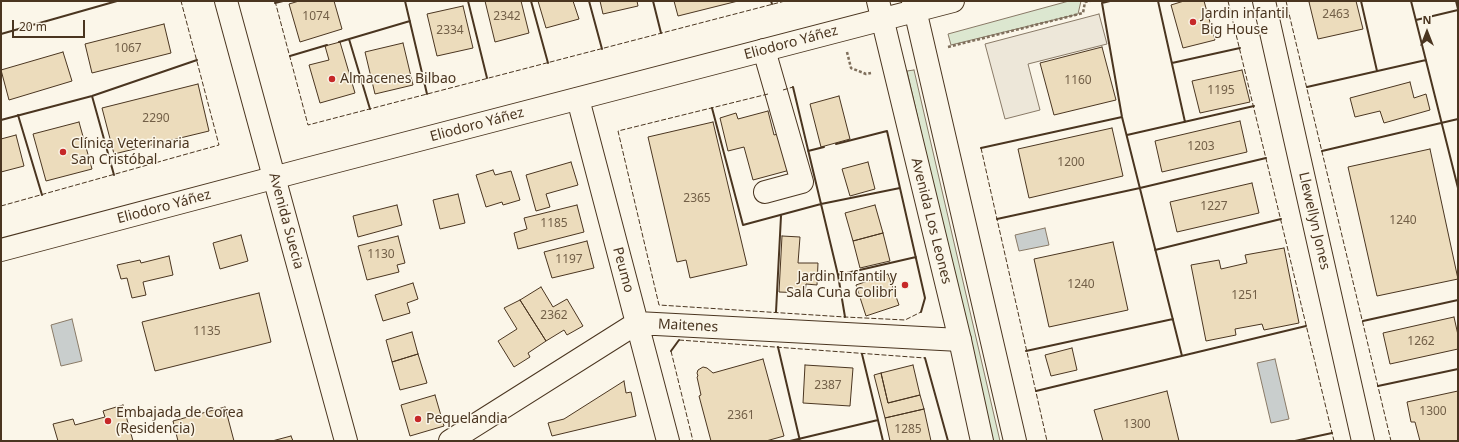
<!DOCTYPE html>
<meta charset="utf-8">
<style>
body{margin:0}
#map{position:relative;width:1459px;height:442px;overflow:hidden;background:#fbf6e9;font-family:"Noto Sans",sans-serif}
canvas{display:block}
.frame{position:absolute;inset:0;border:2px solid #4a3520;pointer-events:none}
.north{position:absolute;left:1407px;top:12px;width:40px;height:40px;-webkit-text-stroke:3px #fbf6e9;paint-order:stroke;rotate:0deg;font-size:11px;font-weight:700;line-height:16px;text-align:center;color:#4a3520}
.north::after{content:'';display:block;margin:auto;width:14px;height:18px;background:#4a3520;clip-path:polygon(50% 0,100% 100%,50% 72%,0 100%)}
.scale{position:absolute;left:12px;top:20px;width:73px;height:18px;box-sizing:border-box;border:2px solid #4a3520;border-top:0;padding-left:5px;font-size:12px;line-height:14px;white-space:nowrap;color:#4a3520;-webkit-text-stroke:3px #fbf6e9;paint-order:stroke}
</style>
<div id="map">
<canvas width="1459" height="442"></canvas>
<div class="frame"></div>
<div class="north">N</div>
<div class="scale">20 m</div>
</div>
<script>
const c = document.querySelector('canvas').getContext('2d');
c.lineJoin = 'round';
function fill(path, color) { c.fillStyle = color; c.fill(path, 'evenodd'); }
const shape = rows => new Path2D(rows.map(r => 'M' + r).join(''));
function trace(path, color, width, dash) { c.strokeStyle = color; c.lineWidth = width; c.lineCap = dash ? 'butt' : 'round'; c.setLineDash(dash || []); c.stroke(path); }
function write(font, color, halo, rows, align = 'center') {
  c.font = font + ' "Noto Sans",sans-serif'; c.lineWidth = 3; c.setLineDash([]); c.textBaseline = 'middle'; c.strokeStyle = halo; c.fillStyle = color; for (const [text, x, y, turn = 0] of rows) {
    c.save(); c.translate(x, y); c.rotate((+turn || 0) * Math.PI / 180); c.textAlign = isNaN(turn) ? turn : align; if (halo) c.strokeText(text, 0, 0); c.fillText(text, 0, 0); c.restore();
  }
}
const green = shape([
 [1069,1,1081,1,1078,14,951,45,948,34,1069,1],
 [914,70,1000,441,992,441,907,71,914,70]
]);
fill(green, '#dce7d0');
trace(green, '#887966', 1);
const parking = shape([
 [1099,14,1107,44,1028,64,1040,110,1005,119,985,44,1099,14]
]);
fill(parking, '#ede7d9');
trace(parking, '#887966', 1);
const water = shape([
 [1045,228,1049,245,1019,251,1015,235,1045,228],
 [72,319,82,361,61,366,51,325,72,319],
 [1275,359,1289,419,1271,423,1257,363,1275,359]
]);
fill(water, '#c9cecd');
trace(water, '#887966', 1);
const building = shape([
 [299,1,334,1,342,29,300,42,289,4,299,1],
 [485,1,521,1,529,33,495,42,485,1],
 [538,1,573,1,579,19,546,28,538,1],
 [600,1,637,1,638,6,603,14,600,1],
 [674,1,738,1,678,16,674,1],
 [1184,1,1204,1,1215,40,1183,48,1171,5,1184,1],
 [1312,1,1356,1,1363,29,1318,39,1309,2,1312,1],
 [463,6,473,48,437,56,427,14,463,6],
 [164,24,171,53,92,73,85,44,164,24],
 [340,42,355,93,320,103,309,65,329,60,325,46,340,42],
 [403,43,413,85,375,94,365,52,403,43],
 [1102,47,1116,100,1054,115,1040,63,1102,47],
 [63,52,72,81,9,100,1,70,63,52],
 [1242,70,1250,102,1200,113,1192,81,1242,70],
 [1410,82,1414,98,1426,94,1430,110,1384,123,1380,111,1355,117,1350,98,1410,82],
 [198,84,209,131,114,154,102,108,198,84],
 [839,96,850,139,821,147,810,104,839,96],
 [768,111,774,135,781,133,790,170,753,180,744,147,728,151,720,118,736,113,738,119,768,111],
 [1240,121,1247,152,1162,172,1155,141,1240,121],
 [79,122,92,169,46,181,33,134,79,122],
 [713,122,747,265,690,278,686,260,677,262,648,137,713,122],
 [1112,128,1123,176,1029,198,1018,149,1112,128],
 [16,135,24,166,1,172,1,139,16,135],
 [1430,149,1458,279,1377,296,1348,167,1430,149],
 [571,162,578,185,546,194,550,207,536,211,526,175,571,162],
 [868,162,875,189,850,196,842,169,868,162],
 [493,170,495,175,511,171,520,200,503,205,502,202,486,207,476,175,493,170],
 [1252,183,1259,213,1177,232,1170,202,1252,183],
 [458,194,465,223,440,229,433,200,458,194],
 [397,205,402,225,358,237,353,216,397,205],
 [577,205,584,232,518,249,514,233,527,229,524,218,577,205],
 [875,205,883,233,853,241,845,213,875,205],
 [883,233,890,261,860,268,853,241,883,233],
 [241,235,248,261,220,269,213,243,241,235],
 [398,236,405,263,397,265,399,272,367,280,358,246,398,236],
 [782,236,800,237,798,263,818,263,817,285,806,284,805,293,779,292,782,236],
 [587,241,594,268,552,278,544,252,587,241],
 [1113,242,1128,310,1049,327,1034,259,1113,242],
 [1284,248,1299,323,1264,330,1262,324,1235,329,1236,335,1206,341,1191,265,1219,260,1221,269,1247,263,1245,255,1284,248],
 [169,256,173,275,143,282,146,295,132,298,127,278,121,279,117,265,140,260,141,263,169,256],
 [888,274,899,305,866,316,856,285,888,274],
 [413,283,418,299,407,303,410,313,383,321,375,295,413,283],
 [541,287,553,307,567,299,583,326,567,335,564,330,546,341,520,300,541,287],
 [259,293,271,342,155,371,142,322,259,293],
 [520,300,546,341,528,353,530,357,514,367,498,341,517,329,504,308,520,300],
 [1454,317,1458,335,1458,349,1390,364,1383,333,1454,317],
 [412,332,418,354,392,362,386,340,412,332],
 [1072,348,1077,370,1051,376,1045,355,1072,348],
 [418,354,427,383,400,390,392,362,418,354],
 [763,359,784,436,766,441,711,441,699,396,701,395,697,377,698,376,697,373,698,370,703,367,707,368,713,373,763,359],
 [805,365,853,368,850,406,803,403,805,365],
 [913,365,920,395,888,403,881,373,913,365],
 [881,373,888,403,920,395,924,409,885,418,874,375,881,373],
 [624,381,626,393,631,392,636,416,552,436,548,423,564,419,624,381],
 [1167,391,1179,441,1103,441,1094,410,1167,391],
 [1458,391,1458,441,1420,441,1415,422,1411,422,1407,402,1458,391],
 [435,395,444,426,410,436,401,405,435,395],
 [123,405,133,441,58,441,53,424,73,419,75,425,105,417,103,411,123,405],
 [225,407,234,441,178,441,173,421,225,407],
 [924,409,931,441,890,441,885,418,924,409],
 [291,436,293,441,272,441,291,436]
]);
fill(building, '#ecdcbc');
trace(building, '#4a3520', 1);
const minor = shape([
 [226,1,346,441],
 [1264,1,1363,441],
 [764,50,802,182,765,192],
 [578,99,668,441],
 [450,441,637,323,960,340]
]);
const major = shape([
 [878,1,960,340,982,441],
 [913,1,1015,441],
 [1,250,307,169,953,1]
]);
trace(minor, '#4a3520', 24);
trace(major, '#4a3520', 24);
trace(shape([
 [948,47,1083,13,1085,2,1090,1],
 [847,52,851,68,866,74,871,73]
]), '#7f6f5c', 2.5, [3, 2]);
trace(minor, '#fbf6e9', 22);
trace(major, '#fbf6e9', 22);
trace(shape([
 [275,1,308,125,785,1],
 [1228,1,1334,441],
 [1286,1,1391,441],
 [783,90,793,87],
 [768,94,618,131,659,305,845,317,905,320,921,312],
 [981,148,1047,441],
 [1,206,219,145,181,1],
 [679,340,925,358],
 [671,351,693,441]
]), '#4a3520', 1, [5, 2]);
trace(shape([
 [405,1,427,94],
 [468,1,487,78],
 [531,1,548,63],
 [589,1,602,49],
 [653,1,661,33],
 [771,1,772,4],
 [1110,1,1102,3,1122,117,1182,356],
 [1158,1,1185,122],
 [1361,1,1377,71],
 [1411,1,1458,188],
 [1456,1,1458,9],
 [275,3,283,1],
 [1416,20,1458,10],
 [1,34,117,1],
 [349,39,370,109],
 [339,42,410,21],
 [290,56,327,45],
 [1172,63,1240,48],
 [793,87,838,275,845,317],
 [1307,87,1426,60],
 [92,96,114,175],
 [712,108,743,225,821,204,900,188],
 [18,115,42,195],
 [1,120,92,96,197,60],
 [1127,135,1254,106],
 [836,144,887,131,925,298,921,312],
 [981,148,1122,117],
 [808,151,824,147],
 [1322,151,1458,119],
 [997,219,1140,188,1266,158],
 [1155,250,1281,219],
 [838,275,916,257],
 [776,312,781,216],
 [1363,321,1458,300],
 [778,347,800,441],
 [671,351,679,340],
 [1026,351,1173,319],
 [862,354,883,441],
 [925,358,948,441],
 [1378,386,1458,369],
 [1036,391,1306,326],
 [790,441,878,420],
 [1295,441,1332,433]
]), '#4a3520', 2);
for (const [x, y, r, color] of [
 [1193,22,4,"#c62828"],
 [332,79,4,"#c62828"],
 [63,152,4,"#c62828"],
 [905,285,4,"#c62828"],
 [418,419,4,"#c62828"],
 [108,421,4,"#c62828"]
]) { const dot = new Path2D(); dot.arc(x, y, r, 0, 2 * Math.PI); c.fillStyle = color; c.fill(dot); trace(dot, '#fbf6e9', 1.5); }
write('12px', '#725f47', null, [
 ["2463",1336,15],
 ["1074",316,17],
 ["2342",507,17],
 ["2334",450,31],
 ["1067",128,49],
 ["1160",1078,81],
 ["1195",1221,91],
 ["2290",156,119],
 ["1203",1201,147],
 ["1200",1071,163],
 ["2365",697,199],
 ["1227",1214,207],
 ["1240",1403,221],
 ["1185",554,224],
 ["1130",381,255],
 ["1197",569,260],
 ["1240",1081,285],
 ["1251",1245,296],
 ["2362",554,316],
 ["1135",207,332],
 ["1262",1421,342],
 ["2387",828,386],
 ["1300",1433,412],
 ["2361",741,416],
 ["1300",1137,425],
 ["1285",908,430]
]);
write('14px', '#4a3520', '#fbf6e9', [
 ["Jardin infantil",1201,14],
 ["Big House",1201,30],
 ["Almacenes Bilbao",340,79],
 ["Clínica Veterinaria",71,144],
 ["San Cristóbal",71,160],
 ["Jardin Infantil y",897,277,"right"],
 ["Sala Cuna Colibri",897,293,"right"],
 ["Embajada de Corea",116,413],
 ["(Residencia)",116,429],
 ["Pequelandia",426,419]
], 'left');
write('14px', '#4a3520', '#fbf6e9', [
 ["Eliodoro Yáñez",791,43,-15],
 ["Eliodoro Yáñez",477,125,-15],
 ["Eliodoro Yáñez",164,207,-15],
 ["Avenida Suecia",286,221,75],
 ["Avenida Los Leones",931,221,76],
 ["Llewellyn Jones",1314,221,77],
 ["Peumo",623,270,75],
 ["Maitenes",688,326,3]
]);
</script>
